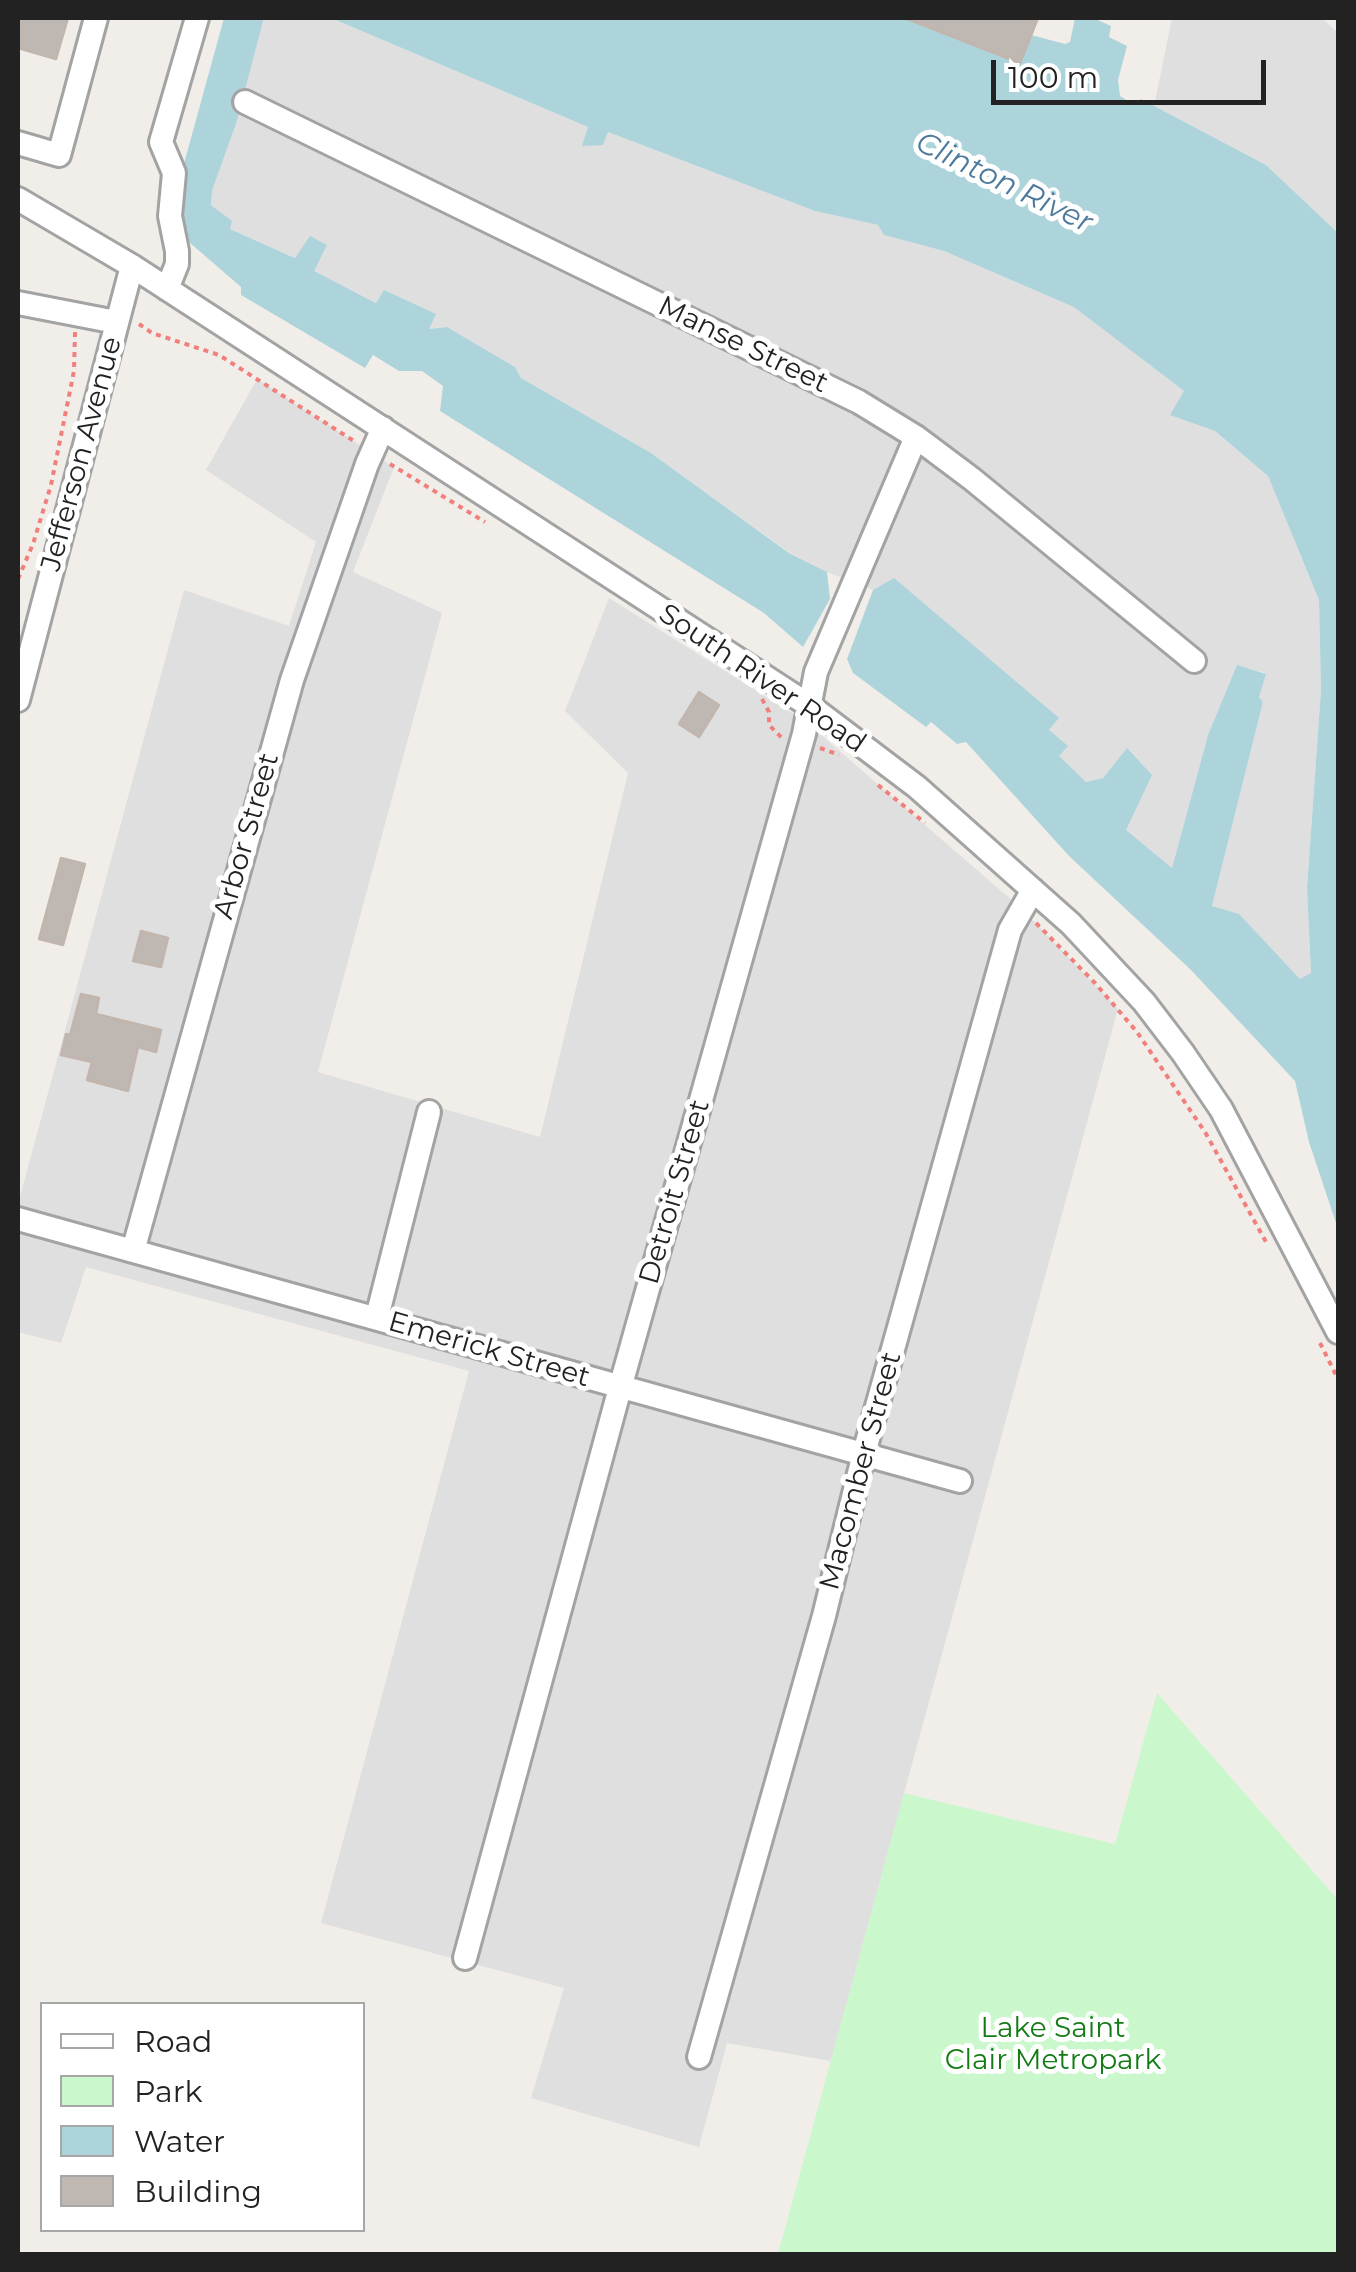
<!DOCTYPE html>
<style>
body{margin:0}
#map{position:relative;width:1356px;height:2272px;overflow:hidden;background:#f1eee9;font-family:Montserrat,sans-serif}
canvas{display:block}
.frame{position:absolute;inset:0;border:20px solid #222;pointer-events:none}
.legend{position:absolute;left:40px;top:2002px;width:325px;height:230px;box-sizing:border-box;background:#fff;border:2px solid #a7a7a7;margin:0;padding:12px 18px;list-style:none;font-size:30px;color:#222}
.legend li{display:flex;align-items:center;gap:20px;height:50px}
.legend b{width:50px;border:2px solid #a7a7a7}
.scale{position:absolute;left:991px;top:60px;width:275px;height:45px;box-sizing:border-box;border:5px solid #222;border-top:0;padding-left:12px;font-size:30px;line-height:35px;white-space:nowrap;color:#222;-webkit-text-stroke:8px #fff;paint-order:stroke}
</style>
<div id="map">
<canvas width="1356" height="2272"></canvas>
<div class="frame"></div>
<ul class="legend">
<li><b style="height:12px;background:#fff"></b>Road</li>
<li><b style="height:28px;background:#cbf7cc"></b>Park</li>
<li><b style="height:28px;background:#add4db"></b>Water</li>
<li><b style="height:28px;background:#bfb7b2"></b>Building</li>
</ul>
<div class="scale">100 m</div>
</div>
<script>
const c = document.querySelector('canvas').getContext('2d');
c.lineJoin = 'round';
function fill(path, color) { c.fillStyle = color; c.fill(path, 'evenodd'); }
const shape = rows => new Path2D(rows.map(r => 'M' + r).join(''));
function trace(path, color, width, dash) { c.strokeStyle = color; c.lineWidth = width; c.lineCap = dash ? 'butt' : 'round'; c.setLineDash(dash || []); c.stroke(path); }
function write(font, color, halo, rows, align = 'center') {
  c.font = font + ' Montserrat,sans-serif'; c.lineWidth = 10; c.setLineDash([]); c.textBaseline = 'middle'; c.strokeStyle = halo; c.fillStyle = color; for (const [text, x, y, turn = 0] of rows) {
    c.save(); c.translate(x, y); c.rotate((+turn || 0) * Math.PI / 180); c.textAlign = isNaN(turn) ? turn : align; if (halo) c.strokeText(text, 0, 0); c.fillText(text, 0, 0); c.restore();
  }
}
fill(shape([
 [264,18,331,18,588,127,583,146,608,132,815,211,878,225,884,235,944,251,1075,307,1184,391,1171,415,1215,431,1268,476,1319,600,1321,690,1307,888,1311,974,1300,979,1239,915,1212,906,1263,702,1259,697,1265,673,1237,666,1208,735,1172,868,1125,830,1152,775,1127,749,1103,778,1086,782,1058,756,1049,730,1058,719,894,579,873,590,827,572,790,553,651,453,521,378,515,367,447,327,429,329,435,314,377,303,313,271,327,245,296,258,230,229,231,221,211,205,212,191,236,124],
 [1172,18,1322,18,1338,33,1338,233,1266,165,1154,106],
 [257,379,394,467,353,572,442,613,318,1072,540,1137,628,773,565,711,609,598,806,722,1022,909,1118,1009,831,2061,727,2043,699,2147,531,2098,564,1988,321,1923,469,1371,86,1267,61,1343,18,1332,18,1204,184,590,289,626,316,542,206,470]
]), '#e0dfdf');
fill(shape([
 [1157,1693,1338,1900,1338,2254,778,2254,904,1793,1115,1844]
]), '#cbf7cc');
fill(shape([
 [224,18,264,18,236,124,212,191,211,205,232,221,230,229,295,258,310,236,327,245,314,271,376,303,384,290,436,314,429,329,447,327,515,367,521,378,651,453,789,553,827,572,830,599,803,647,764,613,440,411,443,386,422,371,399,371,373,355,365,368,241,295,241,287,189,242,177,215,177,189],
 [331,18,905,18,1020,63,1031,35,1065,44,1070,42,1075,18,1093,18,1111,26,1109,37,1127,46,1118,80,1120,96,1134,105,1141,99,1266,165,1338,233,1338,1229,1309,1142,1295,1081,1190,969,1069,856,966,742,957,744,931,722,926,727,853,673,847,659,873,590,894,578,1059,718,1049,730,1068,746,1059,756,1086,782,1103,778,1127,748,1152,775,1126,830,1172,868,1208,735,1237,665,1266,674,1259,697,1263,702,1212,906,1239,914,1300,979,1311,973,1307,888,1321,690,1319,600,1268,476,1215,431,1170,415,1184,391,1074,307,944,251,884,235,878,225,815,211,608,132,603,145,582,146,588,127]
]), '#add4db');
const building = shape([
 [18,18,68,18,56,59,18,48,18,18],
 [905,18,1038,18,1020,63,905,18],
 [699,692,719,705,699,737,679,724,699,692],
 [61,858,85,864,63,945,39,939,61,858],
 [141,931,168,938,161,967,133,961,141,931],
 [81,994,99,998,96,1014,161,1030,156,1052,138,1047,128,1091,87,1080,92,1062,61,1055,66,1034,70,1035,81,994]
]);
fill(building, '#bfb7b2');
trace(building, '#c2b5ad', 2.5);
const minor = shape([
 [245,102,859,402,916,437,972,479,1194,661],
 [18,143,59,155,96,18],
 [18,199,132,266,810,706,917,787,1071,924,1144,1002,1183,1053,1221,1109,1338,1332],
 [167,289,177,264,177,251,170,216,174,173,161,142,197,18],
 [18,303,116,322],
 [18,700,132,266],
 [18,1219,960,1481],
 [133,1251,292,680,367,464,383,428],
 [377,1317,429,1112],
 [465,1958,620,1388,804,734,816,672,916,437],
 [699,2057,824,1616,864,1453,1010,930,1033,890]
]);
trace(minor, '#a3a3a3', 28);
trace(shape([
 [139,324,152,333,219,355,357,443],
 [390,464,485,522],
 [18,579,33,544,51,485,74,371,75,332],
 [762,699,769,712,769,725,782,738],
 [820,748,839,755],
 [878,785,925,823],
 [1036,923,1095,983,1137,1032,1205,1132,1266,1242],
 [1320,1343,1338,1379]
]), '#f17f7b', 4, [5, 5]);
trace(minor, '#fff', 22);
write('28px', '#222', '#fff', [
 ["Manse Street",743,345,26],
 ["Jefferson Avenue",82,454,-75],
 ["South River Road",762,679,34],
 ["Arbor Street",247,836,-74],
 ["Detroit Street",675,1192,-74],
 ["Emerick Street",489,1350,16],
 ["Macomber Street",861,1471,-75]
]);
write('28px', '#147c16', '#fff', [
 ["Lake Saint",1053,2029],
 ["Clair Metropark",1053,2061]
]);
write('italic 30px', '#4d7a9c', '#fff', [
 ["Clinton River",1004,183,26]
]);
</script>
